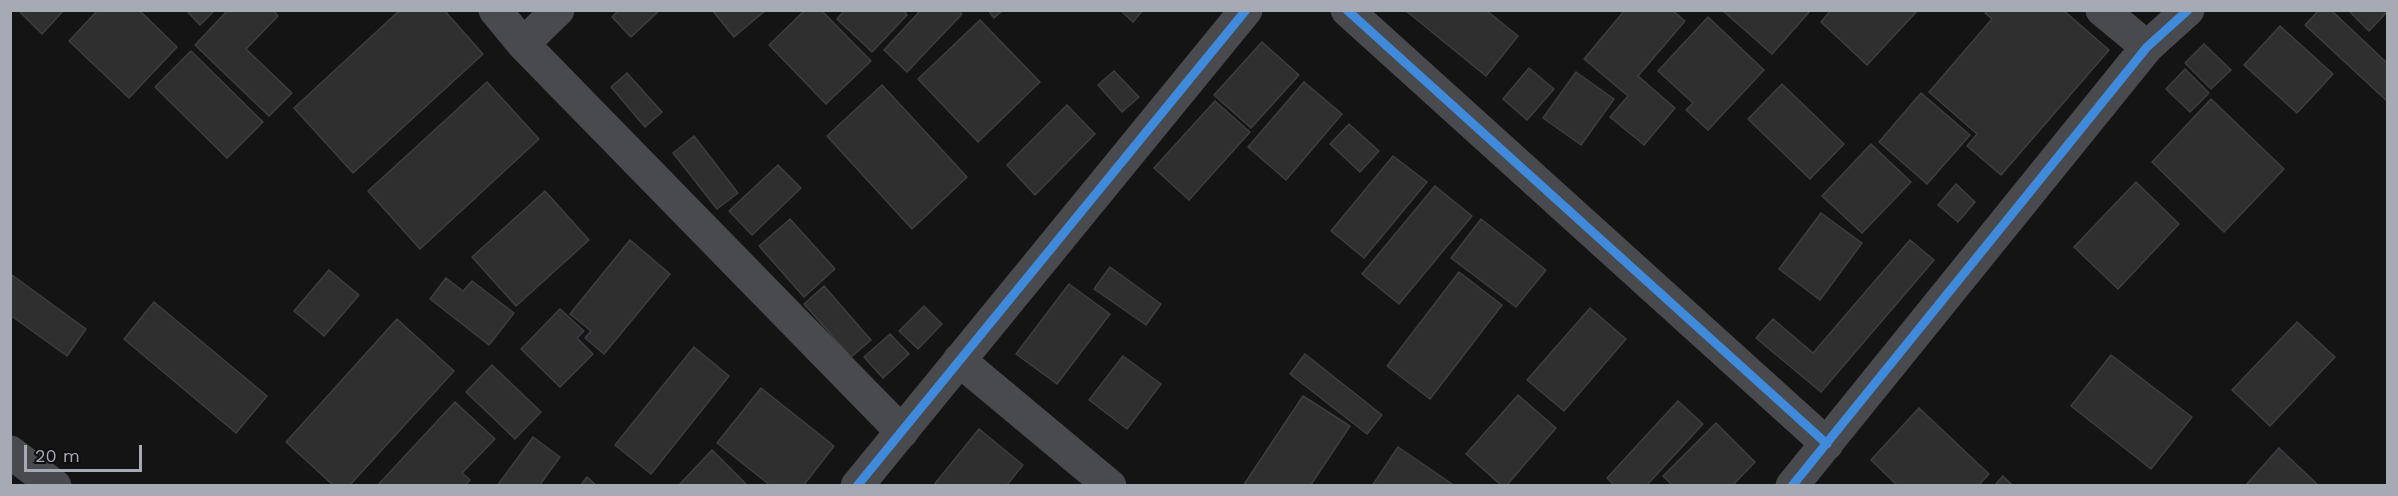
<!DOCTYPE html>
<style>
body{margin:0}
#map{position:relative;width:2398px;height:496px;overflow:hidden;background:#141415;font-family:"Work Sans",sans-serif}
canvas{display:block}
.frame{position:absolute;inset:0;border:12px solid #a6aab5;pointer-events:none}
.scale{position:absolute;left:24px;top:445px;width:118px;height:27px;box-sizing:border-box;border:3px solid #a6aab5;border-top:0;padding-left:8px;font-size:18px;line-height:21px;white-space:nowrap;color:#a6aab5;-webkit-text-stroke:4px #0f0f10;paint-order:stroke}
</style>
<div id="map">
<canvas width="2398" height="496"></canvas>
<div class="frame"></div>
<div class="scale">20 m</div>
</div>
<script>
const c = document.querySelector('canvas').getContext('2d');
c.lineJoin = 'round';
function fill(path, color) { c.fillStyle = color; c.fill(path, 'evenodd'); }
const shape = rows => new Path2D(rows.map(r => 'M' + r).join(''));
function trace(path, color, width, dash) { c.strokeStyle = color; c.lineWidth = width; c.lineCap = dash ? 'butt' : 'round'; c.setLineDash(dash || []); c.stroke(path); }
const building = shape([
 [18,10,64,10,42,34,18,10],
 [98,10,139,10,177,47,129,98,69,41,98,10],
 [186,10,215,10,200,25,186,10],
 [228,10,273,10,278,16,246,49,292,93,269,116,195,45,228,10],
 [400,10,444,10,483,54,353,173,294,108,400,10],
 [619,10,660,10,631,37,612,17,619,10],
 [712,10,766,10,734,37,712,10],
 [805,10,821,10,871,61,826,104,769,45,805,10],
 [845,10,903,10,907,15,872,52,837,19,845,10],
 [921,10,958,10,962,14,907,72,884,50,921,10],
 [988,10,1003,10,994,18,988,10],
 [1120,10,1143,10,1133,22,1120,10],
 [1405,10,1486,10,1518,36,1486,76,1405,10],
 [1625,10,1672,10,1685,21,1638,76,1675,108,1644,145,1610,117,1628,96,1584,59,1625,10],
 [1722,10,1811,10,1772,54,1722,10],
 [1831,10,1918,10,1867,65,1821,22,1831,10],
 [1987,10,2063,10,2109,50,2001,175,1967,146,1977,134,1929,92,1992,19,1985,13,1987,10],
 [2319,10,2331,10,2388,64,2388,102,2305,25,2319,10],
 [2348,10,2388,10,2388,11,2369,31,2348,10],
 [1708,17,1764,70,1708,130,1686,110,1693,103,1658,71,1708,17],
 [980,20,1040,82,978,142,918,79,980,20],
 [2280,26,2333,74,2297,113,2244,65,2280,26],
 [1262,42,1299,75,1251,128,1214,95,1262,42],
 [2204,44,2231,70,2211,89,2185,63,2204,44],
 [191,51,263,122,227,158,155,87,191,51],
 [1529,68,1554,89,1527,120,1503,99,1529,68],
 [2185,69,2209,93,2190,112,2166,89,2185,69],
 [1114,71,1139,97,1122,112,1098,85,1114,71],
 [1576,72,1614,99,1581,145,1543,118,1576,72],
 [627,73,662,112,645,127,611,87,627,73],
 [487,82,539,139,420,249,368,191,487,82],
 [1304,82,1342,114,1286,180,1248,147,1304,82],
 [1782,84,1844,144,1810,179,1748,119,1782,84],
 [882,85,967,177,912,229,827,136,882,85],
 [1921,93,1970,135,1927,184,1879,142,1921,93],
 [2211,99,2284,169,2224,232,2152,162,2211,99],
 [1215,101,1250,132,1189,200,1154,168,1215,101],
 [1067,105,1095,134,1035,195,1007,165,1067,105],
 [1349,124,1379,151,1360,172,1330,144,1349,124],
 [694,136,738,193,717,209,673,153,694,136],
 [1871,144,1911,182,1862,233,1822,196,1871,144],
 [1393,156,1427,182,1364,258,1331,231,1393,156],
 [778,165,801,188,752,235,729,211,778,165],
 [2136,182,2179,224,2118,289,2074,247,2136,182],
 [1956,184,1975,202,1958,222,1938,205,1956,184],
 [1435,186,1472,216,1399,304,1362,274,1435,186],
 [545,191,589,240,516,306,472,257,545,191],
 [1821,213,1862,243,1820,300,1779,269,1821,213],
 [790,219,835,269,804,297,759,246,790,219],
 [1481,219,1546,270,1516,307,1451,258,1481,219],
 [630,240,670,274,604,354,585,338,591,331,570,314,630,240],
 [1910,240,1934,260,1821,392,1756,338,1773,319,1813,353,1910,240],
 [1110,267,1161,304,1146,325,1094,289,1110,267],
 [329,270,359,295,324,336,294,311,329,270],
 [1459,272,1502,305,1430,399,1387,366,1459,272],
 [12,275,86,329,67,356,10,315,12,275],
 [446,278,463,291,472,281,514,313,489,345,430,299,446,278],
 [1069,284,1110,314,1057,384,1016,354,1069,284],
 [824,286,871,340,851,357,804,304,824,286],
 [154,302,267,396,236,433,124,339,154,302],
 [924,306,942,324,918,349,899,331,924,306],
 [1590,308,1626,339,1564,411,1527,380,1590,308],
 [560,309,584,331,577,338,593,354,560,387,521,349,560,309],
 [397,319,454,371,349,486,334,486,286,442,397,319],
 [2297,322,2335,357,2270,426,2232,390,2297,322],
 [890,334,909,354,883,378,864,357,890,334],
 [694,347,729,376,651,474,615,445,694,347],
 [1305,354,1382,415,1367,434,1290,374,1305,354],
 [2111,355,2192,417,2151,469,2071,406,2111,355],
 [1123,356,1161,384,1127,429,1089,400,1123,356],
 [492,365,541,412,515,439,466,392,492,365],
 [761,388,834,446,803,486,771,486,717,443,761,388],
 [1518,395,1556,428,1506,486,1502,486,1466,454,1518,395],
 [1303,396,1350,426,1310,486,1243,486,1303,396],
 [1678,401,1703,424,1646,486,1615,486,1607,478,1678,401],
 [455,402,495,439,462,473,470,480,465,486,377,486,455,402],
 [1919,408,1989,474,1978,486,1898,486,1871,460,1919,408],
 [1716,423,1755,462,1732,486,1673,486,1663,476,1716,423],
 [979,429,1023,465,1006,486,933,486,979,429],
 [533,437,560,457,539,486,497,486,533,437],
 [1398,447,1455,486,1372,486,1398,447],
 [2279,448,2319,486,2245,486,2279,448],
 [712,450,747,485,678,486,712,450],
 [2003,476,2013,486,1994,486,2003,476],
 [587,477,597,486,580,486,587,477]
]);
fill(building, '#2f2f30');
trace(building, '#3d3e41', 1.5);
trace(shape([
 [495,10,523,44,902,432],
 [1347,10,1827,444],
 [2102,10,2147,47],
 [523,44,558,10],
 [959,360,1110,486],
 [10,452,55,486],
 [857,486,1246,10],
 [1792,486,2147,47,2188,10]
]), '#494a4d', 33);
trace(shape([
 [1347,10,1827,444],
 [857,486,1246,10],
 [1792,486,2147,47,2188,10]
]), '#408adc', 9);
</script>
